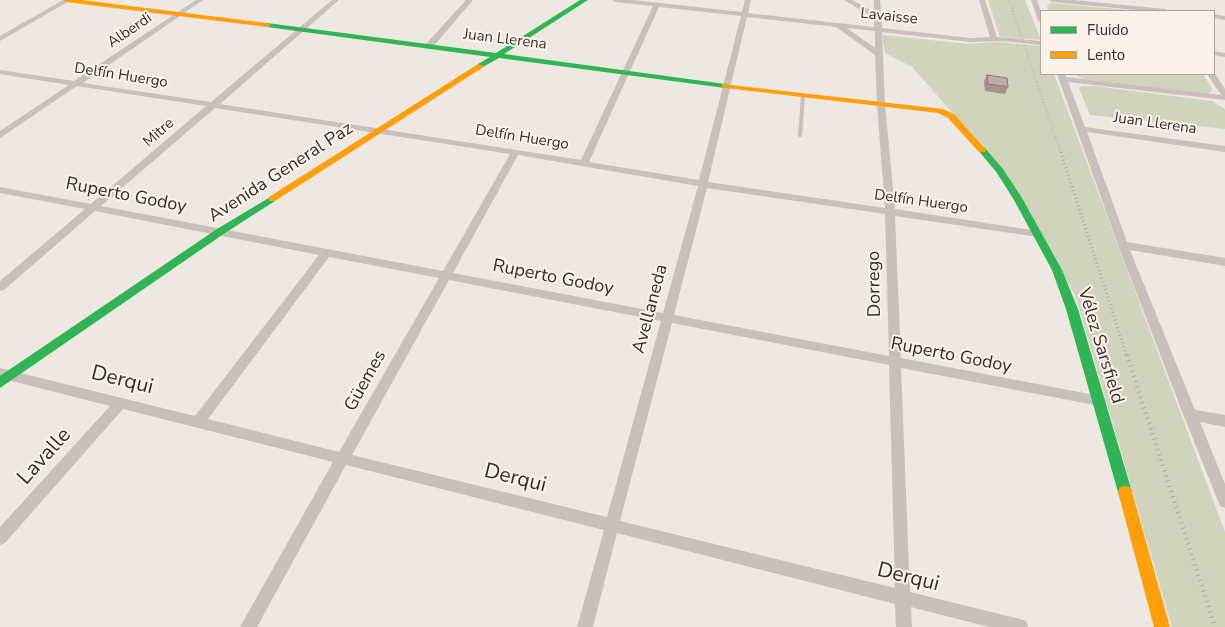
<!DOCTYPE html>
<meta charset="utf-8">
<style>
body{margin:0}
#map{position:relative;width:1225px;height:627px;overflow:hidden;background:#eee8e3;font-family:"Nunito Sans",sans-serif}
canvas{display:block}
.legend{position:absolute;left:1040px;top:10px;width:175px;height:65px;box-sizing:border-box;background:#fbf2eb;border:1px solid #ada39d;margin:0;padding:6px 9px;list-style:none;font-size:15px;color:#392d29}
.legend li{display:flex;align-items:center;gap:10px;height:25px}
.legend b{width:25px;border:1px solid #ada39d}
</style>
<div id="map">
<canvas width="1225" height="627"></canvas>
<ul class="legend">
<li><b style="height:6px;background:#30b455"></b>Fluido</li>
<li><b style="height:6px;background:#ff9f0a"></b>Lento</li>
</ul>
</div>
<script>
const c = document.querySelector('canvas').getContext('2d');
c.lineJoin = 'round';
function fill(path, color) { c.fillStyle = color; c.fill(path, 'evenodd'); }
const shape = rows => new Path2D(rows.map(r => 'M' + r).join(''));
function trace(path, color, width, dash) { c.strokeStyle = color; c.lineWidth = width; c.lineCap = dash ? 'butt' : 'round'; c.setLineDash(dash || []); c.stroke(path); }
function write(font, color, halo, rows, align = 'center') {
  c.font = font + ' "Nunito Sans",sans-serif'; c.lineWidth = 4; c.setLineDash([]); c.textBaseline = 'middle'; c.strokeStyle = halo; c.fillStyle = color; for (const [text, x, y, turn = 0] of rows) {
    c.save(); c.translate(x, y); c.rotate((+turn || 0) * Math.PI / 180); c.textAlign = isNaN(turn) ? turn : align; if (halo) c.strokeText(text, 0, 0); c.fillText(text, 0, 0); c.restore();
  }
}
fill(shape([
 [988,0,1025,0,1041,40,1000,37],
 [1050,3,1063,4,1138,11,1049,11,1047,6],
 [882,35,970,44,997,42,1041,46,1041,74,1054,74,1225,532,1225,627,1172,627,1076,297,1008,176,912,67,885,53],
 [1074,74,1203,74,1213,90,1207,94,1084,79],
 [1082,86,1095,86,1212,101,1225,109,1225,129,1090,115,1080,91,1079,88]
]), '#d1d4bd');
trace(shape([
 [800,135,803,96]
]), '#c8c0bc', 4);
fill(shape([
 [63,0,71,0,0,41,0,36,63,0],
 [196,0,203,0,83,83,211,102,332,0,339,0,220,104,581,160,653,6,615,2,612,0,633,0,742,12,745,0,751,0,748,13,874,27,874,18,844,0,852,0,874,12,874,0,880,0,882,28,970,38,990,37,979,0,985,0,997,37,1041,41,1041,45,1004,41,970,42,882,32,885,105,895,209,1038,231,1043,234,1038,237,895,216,901,358,1100,396,1104,397,1106,401,1104,405,1100,406,901,368,910,592,1020,619,1026,621,1028,627,989,627,911,607,912,627,896,627,895,604,617,533,593,627,577,627,604,530,346,465,257,627,240,627,333,462,123,409,5,543,0,545,0,527,110,406,0,378,0,368,195,416,319,255,95,211,4,290,0,291,0,281,85,209,0,193,0,187,91,204,206,106,77,86,0,138,0,131,69,85,0,74,0,70,74,81,196,0],
 [659,7,741,16,699,180,589,162,659,7],
 [747,17,836,27,875,55,877,105,885,208,708,182,747,17],
 [847,28,875,31,875,48,847,28],
 [215,108,510,154,443,271,101,206,215,108],
 [518,155,698,186,663,313,453,273,518,155],
 [707,188,885,214,889,356,674,315,707,188],
 [329,257,439,278,339,452,208,419,329,257],
 [449,280,661,321,607,517,352,455,449,280],
 [672,323,889,365,895,588,620,521,672,323],
 [466,0,473,0,432,48,426,48,426,44,466,0],
 [1031,0,1037,0,1041,11,1041,22,1038,20,1031,0],
 [1049,0,1073,0,1165,9,1168,11,1147,11,1052,2,1049,0],
 [1214,14,1225,16,1225,20,1214,18,1214,14],
 [1214,51,1225,53,1225,57,1214,55,1214,51],
 [1214,72,1225,89,1225,100,1068,82,1085,127,1225,146,1225,152,1087,132,1127,242,1225,258,1225,266,1130,250,1195,410,1225,415,1225,427,1200,422,1225,484,1225,508,1220,506,1183,414,1118,245,1057,74,1065,74,1066,77,1221,95,1207,74,1214,72]
]), '#c8c0bc');
fill(shape([
 [580,0,588,0,504,54,725,84,729,86,725,88,499,58,481,68,478,68,478,64,490,57,267,27,263,25,267,23,496,53,580,0],
 [982,147,985,148,1003,169,1022,198,1062,270,1078,309,1132,492,1130,497,1125,498,1120,497,1118,492,1066,309,1052,270,1014,200,997,173,978,150,982,147],
 [272,196,275,197,275,201,225,233,0,388,0,376,217,229,272,196]
]), '#30b455');
fill(shape([
 [63,0,82,0,267,23,271,25,267,27,66,2,63,0],
 [478,64,485,66,275,201,269,201,269,197,478,64],
 [722,84,943,109,954,114,986,150,985,152,979,152,948,118,938,113,725,88,722,88,722,84],
 [1125,486,1130,487,1132,492,1170,627,1154,627,1118,492,1120,487,1125,486]
]), '#ff9f0a');
trace(shape([
 [1009,0,1061,153]
]), '#afa9a6', 2.5, [0.5, 2.5]);
trace(shape([
 [1061,152,1127,357]
]), '#afa9a6', 3, [1, 3]);
trace(shape([
 [1127,355,1215,627]
]), '#afa9a6', 4.5, [1, 4.5]);
fill(shape([
 [987,75,1008,87,1005,94,985,91,984,81]
]), '#a8928d');
const building = shape([
 [987,75,1007,78,1008,87,988,84,987,75]
]);
fill(building, '#c3aaa4');
trace(building, '#887773', 1);
write('15px', '#392d29', '#fbf2eb', [
 ["Lavaisse",889,17,6],
 ["Alberdi",130,31,-34],
 ["Juan Llerena",505,40,7],
 ["Delfín Huergo",121,76,9],
 ["Juan Llerena",1155,124,8],
 ["Mitre",159,133,-41],
 ["Delfín Huergo",522,138,9],
 ["Delfín Huergo",921,202,8]
]);
write('18px', '#392d29', '#fbf2eb', [
 ["Avenida General Paz",281,173,-33],
 ["Ruperto Godoy",126,196,11],
 ["Ruperto Godoy",553,278,11],
 ["Dorrego",875,284,-91],
 ["Avellaneda",651,309,-75],
 ["Vélez Sarsfield",1100,346,73],
 ["Ruperto Godoy",951,356,11],
 ["Güemes",366,381,-61]
]);
write('21px', '#392d29', '#fbf2eb', [
 ["Derqui",122,381,14],
 ["Lavalle",45,457,-48],
 ["Derqui",515,479,14],
 ["Derqui",908,578,14]
]);
</script>
